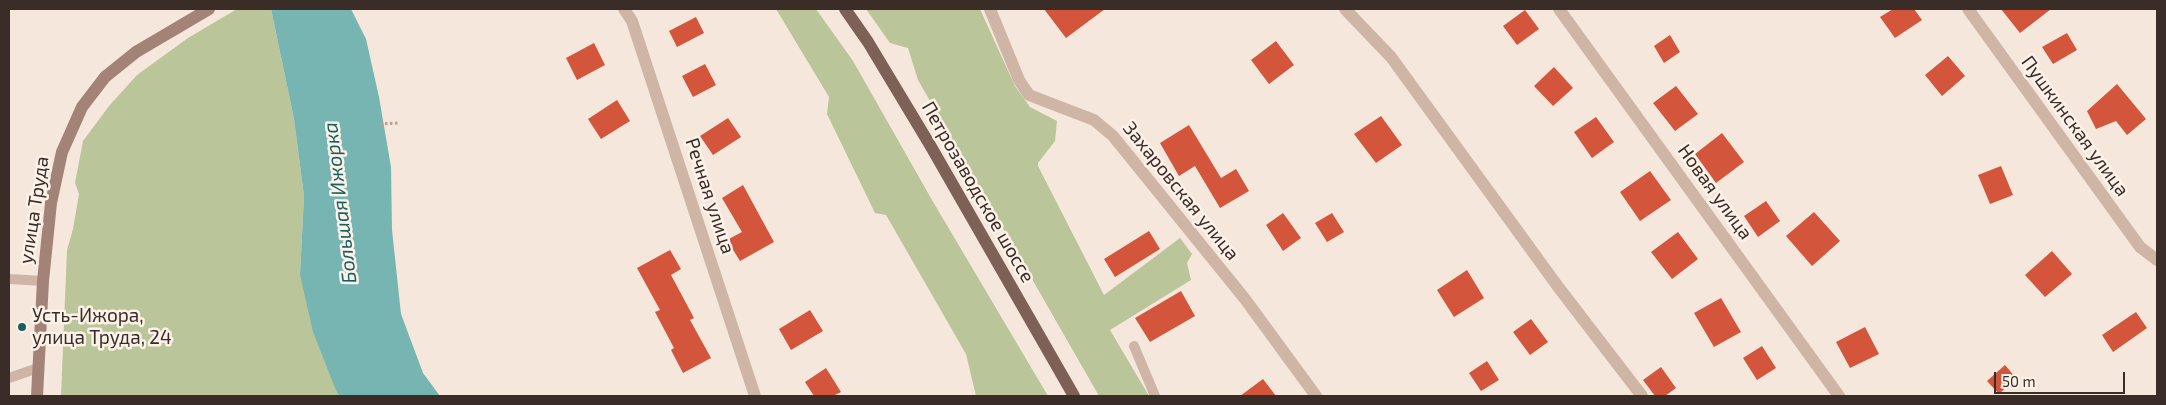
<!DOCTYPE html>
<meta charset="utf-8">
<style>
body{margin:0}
#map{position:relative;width:2166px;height:405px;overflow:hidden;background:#f5e7db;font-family:"Exo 2",sans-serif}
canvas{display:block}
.frame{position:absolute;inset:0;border:10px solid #3a2c27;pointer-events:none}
.scale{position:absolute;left:1994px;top:372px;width:131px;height:22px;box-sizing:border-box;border:2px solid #3a2c27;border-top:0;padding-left:6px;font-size:15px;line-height:18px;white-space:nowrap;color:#3a2c27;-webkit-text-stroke:4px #fcf2e9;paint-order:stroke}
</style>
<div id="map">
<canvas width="2166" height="405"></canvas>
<div class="frame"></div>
<div class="scale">50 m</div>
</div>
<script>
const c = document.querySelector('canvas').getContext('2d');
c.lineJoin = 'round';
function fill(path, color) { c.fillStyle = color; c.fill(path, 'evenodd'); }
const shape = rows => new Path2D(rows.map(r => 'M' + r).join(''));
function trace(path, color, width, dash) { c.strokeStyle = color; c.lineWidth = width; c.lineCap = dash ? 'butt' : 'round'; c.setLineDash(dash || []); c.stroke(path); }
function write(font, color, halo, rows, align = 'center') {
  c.font = font + ' "Exo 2",sans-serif'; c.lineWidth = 5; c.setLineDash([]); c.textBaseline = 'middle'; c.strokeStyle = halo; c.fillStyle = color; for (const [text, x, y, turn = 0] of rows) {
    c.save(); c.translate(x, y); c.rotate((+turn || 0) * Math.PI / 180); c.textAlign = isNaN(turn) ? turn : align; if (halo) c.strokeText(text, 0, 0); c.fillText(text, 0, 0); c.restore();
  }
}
fill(shape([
 [237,9,271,9,294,119,304,196,300,275,337,393,340,396,61,396,67,250,73,229,79,194,75,183,83,141,109,106,137,75,188,38],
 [776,9,816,9,853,61,932,200,1048,396,976,396,966,354,886,215,875,213,827,114,829,97],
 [866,9,980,9,1015,86,1030,107,1057,121,1055,141,1038,163,1038,166,1104,295,1180,238,1192,254,1187,263,1191,280,1110,330,1149,396,1099,396,918,80,908,48,890,43]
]), '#bac699');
fill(shape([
 [271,9,351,9,366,39,379,97,391,167,392,230,401,314,423,373,440,396,340,396,337,393,313,332,300,275,304,196,294,119]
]), '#77b5b3');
fill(shape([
 [1044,9,1105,9,1066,38],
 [1893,9,1914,9,1922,20,1895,38,1880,17],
 [2001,9,2051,9,2020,33],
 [1525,10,1539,29,1517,45,1503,26],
 [696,17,704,33,677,47,669,31],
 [2067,33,2077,50,2053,64,2042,47],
 [1670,35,1680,52,1664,63,1654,46],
 [1276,41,1294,65,1269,84,1251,60],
 [594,43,605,65,577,80,566,58],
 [1948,56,1965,76,1942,96,1925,75],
 [705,64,716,85,693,97,682,76],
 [1554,67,1573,88,1553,106,1534,86],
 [2117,84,2146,119,2127,135,2116,121,2096,129,2087,111],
 [1676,86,1698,114,1675,131,1653,103],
 [617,100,630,121,601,139,588,119],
 [1381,116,1402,145,1376,163,1354,134],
 [1596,117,1614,142,1592,158,1574,132],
 [728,118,741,137,713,155,700,136],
 [1189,125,1221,178,1236,169,1249,191,1220,208,1195,166,1179,176,1160,143],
 [1722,133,1744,162,1716,183,1695,154],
 [2001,166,2013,195,1990,204,1978,175],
 [1650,171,1671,200,1640,221,1620,192],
 [743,185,774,242,740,261,727,240,742,232,722,198],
 [1766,201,1780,221,1758,237,1744,216],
 [1814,212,1840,241,1812,266,1786,236],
 [1283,213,1301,238,1283,251,1266,225],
 [1332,213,1344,232,1327,242,1315,223],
 [1149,231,1160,249,1115,277,1104,259],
 [1678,232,1698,259,1672,279,1651,252],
 [670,250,681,269,671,275,694,318,690,320,711,358,683,373,671,350,674,348,655,312,660,310,637,268],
 [2052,251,2072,274,2045,297,2025,275],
 [1467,270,1484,298,1454,317,1437,290],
 [1181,291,1195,316,1150,342,1135,318],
 [1721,298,1741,332,1714,347,1694,313],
 [810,310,823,331,791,350,779,329],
 [2136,312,2147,328,2113,352,2102,335],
 [1531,319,1548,342,1530,355,1513,332],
 [1865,327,1879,354,1850,368,1836,342],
 [1762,346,1776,368,1757,380,1743,358],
 [1487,361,1499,380,1481,391,1469,373],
 [2005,365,2016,378,1999,394,1987,381],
 [1661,367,1676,388,1665,396,1655,396,1643,380],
 [826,368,841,392,833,396,814,396,805,382],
 [1263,379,1276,396,1240,396]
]), '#d3553b');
trace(shape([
 [380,124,399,123]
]), '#bb9f90', 3, [2.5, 2.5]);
trace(shape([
 [9,279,43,281],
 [1134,346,1155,396],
 [9,378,38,368]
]), '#cfb5a6', 10);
trace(shape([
 [624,9,632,21,755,396],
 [990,9,1019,80,1029,95,1094,120,1113,136,1245,299,1316,396],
 [1345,9,1391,57,1559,288,1642,396],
 [1559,9,1839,396],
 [1968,9,2140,247,2157,260]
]), '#cfb5a6', 12);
trace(shape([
 [37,396,43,281,51,203,62,152,82,107,105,77,136,52,209,9]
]), '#a38377', 12);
trace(shape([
 [845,9,868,42,930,145,1074,396]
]), '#7d6157', 12);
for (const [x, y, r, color] of [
 [22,327,5,"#186060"]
]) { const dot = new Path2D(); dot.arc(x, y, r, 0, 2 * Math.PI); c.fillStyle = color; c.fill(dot); trace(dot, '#fcf2e9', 2); }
write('19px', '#3a2c27', '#fcf2e9', [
 ["Пушкинская улица",2075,126,54],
 ["Захаровская улица",1181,191,51],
 ["Петрозаводское шоссе",978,192,60],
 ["Новая улица",1715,192,54],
 ["Речная улица",710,196,72],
 ["улица Труда",34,210,-81]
]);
write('19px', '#3a2c27', '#fcf2e9', [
 ["Усть-Ижора,",32,316],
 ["улица Труда, 24",32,338]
], 'left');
write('italic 20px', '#186060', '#fcf2e9', [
 ["Большая Ижорка",340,203,-97]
]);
</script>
